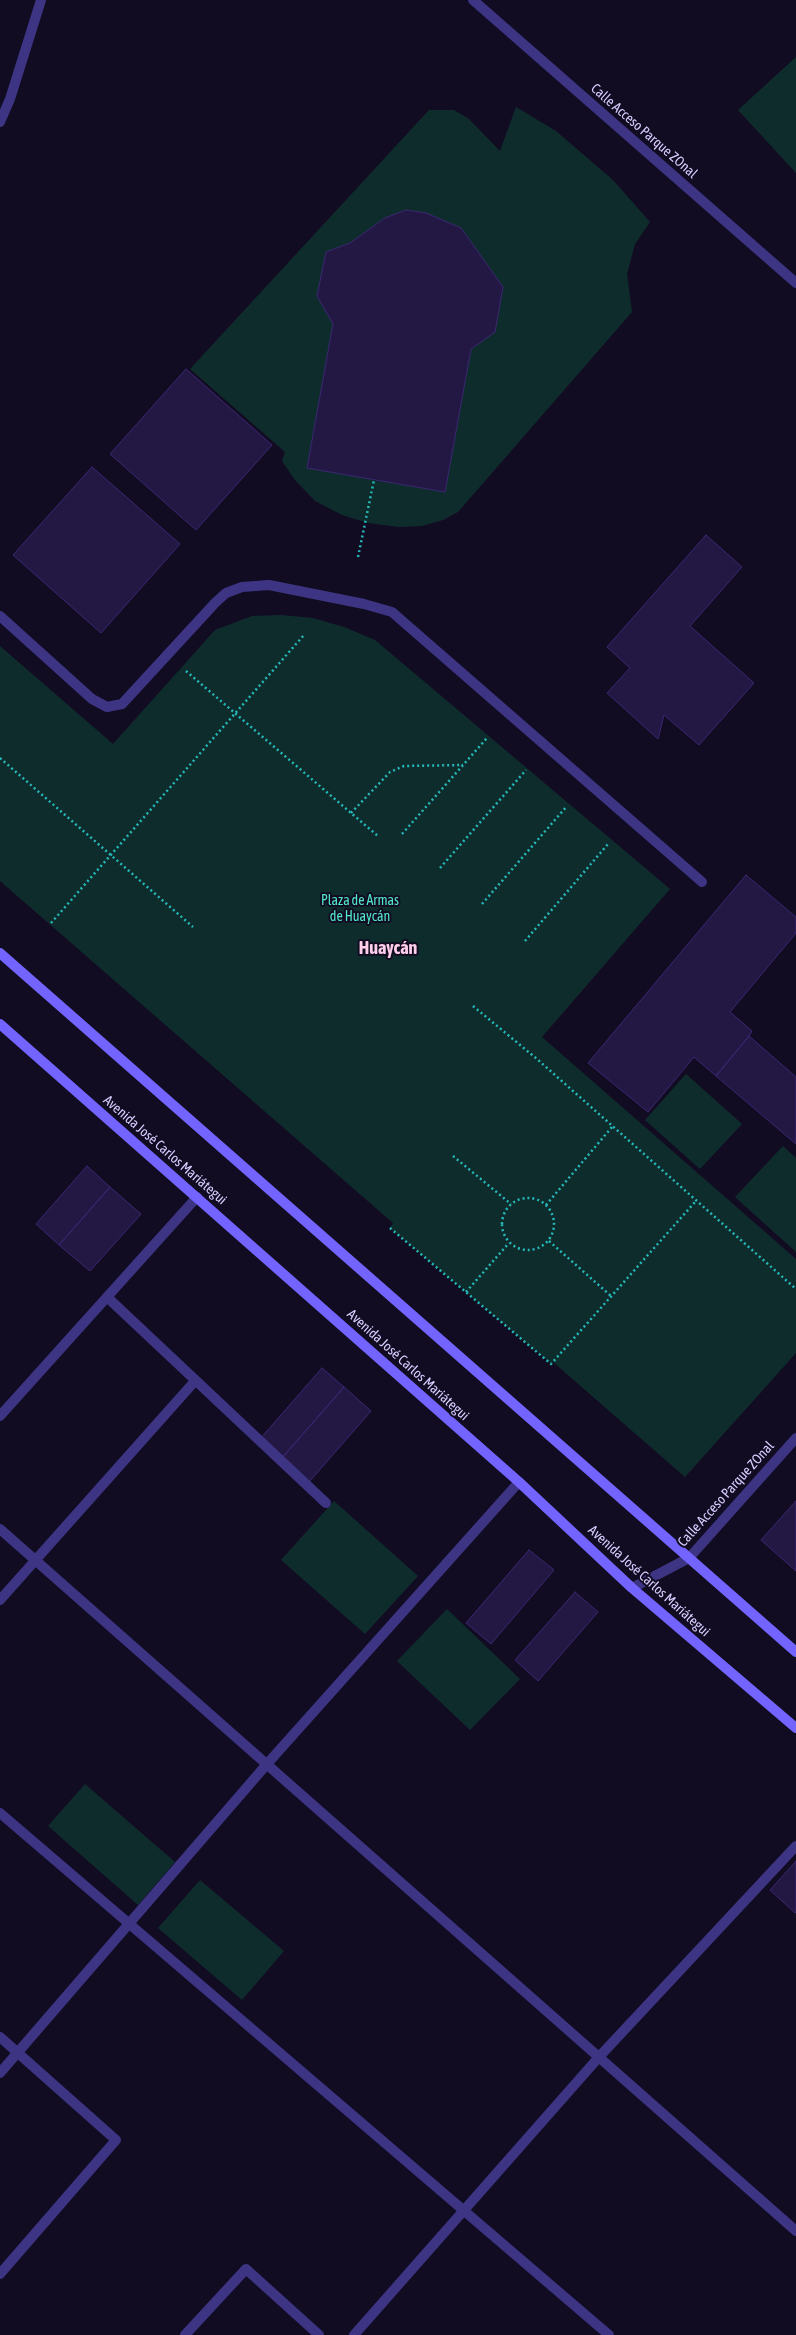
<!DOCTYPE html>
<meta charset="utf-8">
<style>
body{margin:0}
canvas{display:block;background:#110c22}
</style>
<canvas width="796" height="2335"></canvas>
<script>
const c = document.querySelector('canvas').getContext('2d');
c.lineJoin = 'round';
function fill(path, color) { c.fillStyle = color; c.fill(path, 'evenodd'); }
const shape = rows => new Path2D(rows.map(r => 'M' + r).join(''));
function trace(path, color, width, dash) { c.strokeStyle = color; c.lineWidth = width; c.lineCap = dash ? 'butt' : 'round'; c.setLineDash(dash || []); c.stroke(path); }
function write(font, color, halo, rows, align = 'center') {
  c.font = font + ' "Asap Condensed",sans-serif'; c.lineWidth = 4; c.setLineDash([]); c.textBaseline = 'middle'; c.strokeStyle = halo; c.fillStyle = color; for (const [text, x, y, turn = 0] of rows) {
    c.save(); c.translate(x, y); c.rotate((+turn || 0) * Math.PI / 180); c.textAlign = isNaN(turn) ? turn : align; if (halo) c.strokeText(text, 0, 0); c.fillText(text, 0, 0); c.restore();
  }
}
fill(shape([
 [796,57,796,173,738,110],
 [516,107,556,131,613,180,650,222,635,244,627,274,632,312,458,512,443,520,422,526,399,527,368,523,342,515,315,501,295,480,282,461,285,452,190,369,429,110,454,110,469,119,500,151],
 [281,615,313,618,344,627,375,640,670,889,542,1037,796,1259,796,1353,685,1477,553,1362,551,1364,390,1228,393,1223,0,881,0,646,113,744,215,630,252,616],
 [686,1074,742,1124,700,1169,645,1120],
 [783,1146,796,1158,796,1252,735,1197],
 [334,1501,418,1576,365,1634,281,1560],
 [447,1609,520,1679,470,1730,397,1661],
 [85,1784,175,1862,138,1905,48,1826],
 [200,1880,284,1951,242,2000,158,1928]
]), '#0f2c2d');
const building = shape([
 [406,210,426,213,461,228,503,287,495,332,471,349,445,492,307,468,333,324,317,296,326,252,350,243,385,218,406,210],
 [186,369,272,445,196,530,110,454,186,369],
 [92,467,180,544,101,633,13,555,92,467],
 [706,535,742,567,690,626,754,683,699,745,664,715,658,739,607,693,630,668,607,647,706,535],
 [746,875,796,917,796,933,730,1012,752,1031,749,1036,716,1076,694,1057,648,1112,588,1063,746,875],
 [749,1036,796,1077,796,1144,716,1076,749,1036],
 [87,1166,110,1187,59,1245,36,1224,87,1166],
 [110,1187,141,1214,90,1271,59,1245,110,1187],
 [322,1368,344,1387,282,1458,260,1439,322,1368],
 [344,1387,371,1411,309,1482,282,1458,344,1387],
 [796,1501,796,1571,761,1540,796,1501],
 [529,1550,554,1570,491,1644,466,1623,529,1550],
 [575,1592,598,1612,538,1681,515,1660,575,1592],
 [796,1861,796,1912,795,1913,770,1890,796,1861]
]);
fill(building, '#231744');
trace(building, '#3b2772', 1);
trace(shape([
 [358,557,374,480],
 [186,671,379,837],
 [0,758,193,927],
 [351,813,390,772,404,766,463,765],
 [402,834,487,738],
 [440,868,526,770],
 [482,904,567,806],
 [51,923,304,635],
 [525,941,608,844],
 [473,1006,537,1059,796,1289],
 [453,1156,511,1204],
 '502 1224a26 26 0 1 1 52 0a26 26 0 1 1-52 0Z',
 [546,1205,612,1127],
 [390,1228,551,1364,695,1202],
 [549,1241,611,1296],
 [466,1292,509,1243]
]), '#26b9ba', 2.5, [2, 3]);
trace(shape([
 [473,0,796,283],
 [0,616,92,699,107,707,122,704,215,603,226,593,242,587,269,585,364,604,392,612,702,882],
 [107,1297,326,1503],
 [0,1416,197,1197],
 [0,1529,796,2231],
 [632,1588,689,1558,796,1438],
 [0,1600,195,1381],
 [0,1813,609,2335],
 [0,2037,116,2140,0,2274],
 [0,2073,267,1764,519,1482],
 [185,2335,246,2269,319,2335],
 [354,2335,599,2057,796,1846]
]), '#3d3484', 10);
trace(shape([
 [0,122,10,99,41,0]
]), '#3d3484', 10);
trace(shape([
 [0,953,796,1652],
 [0,1024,519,1482,632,1588,796,1728]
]), '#7364ff', 10);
write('14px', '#d7cdff', '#110c22', [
 ["Calle Acceso Parque ZOnal",644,131,41],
 ["Avenida José Carlos Mariátegui",165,1150,41],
 ["Avenida José Carlos Mariátegui",408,1365,42],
 ["Calle Acceso Parque ZOnal",726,1494,-48],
 ["Avenida José Carlos Mariátegui",649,1581,42]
]);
write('14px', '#52e6cb', '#110c22', [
 ["Plaza de Armas",360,901],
 ["de Huaycán",360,917]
]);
write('bold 18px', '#ffcfea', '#110c22', [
 ["Huaycán",388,948]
]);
</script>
